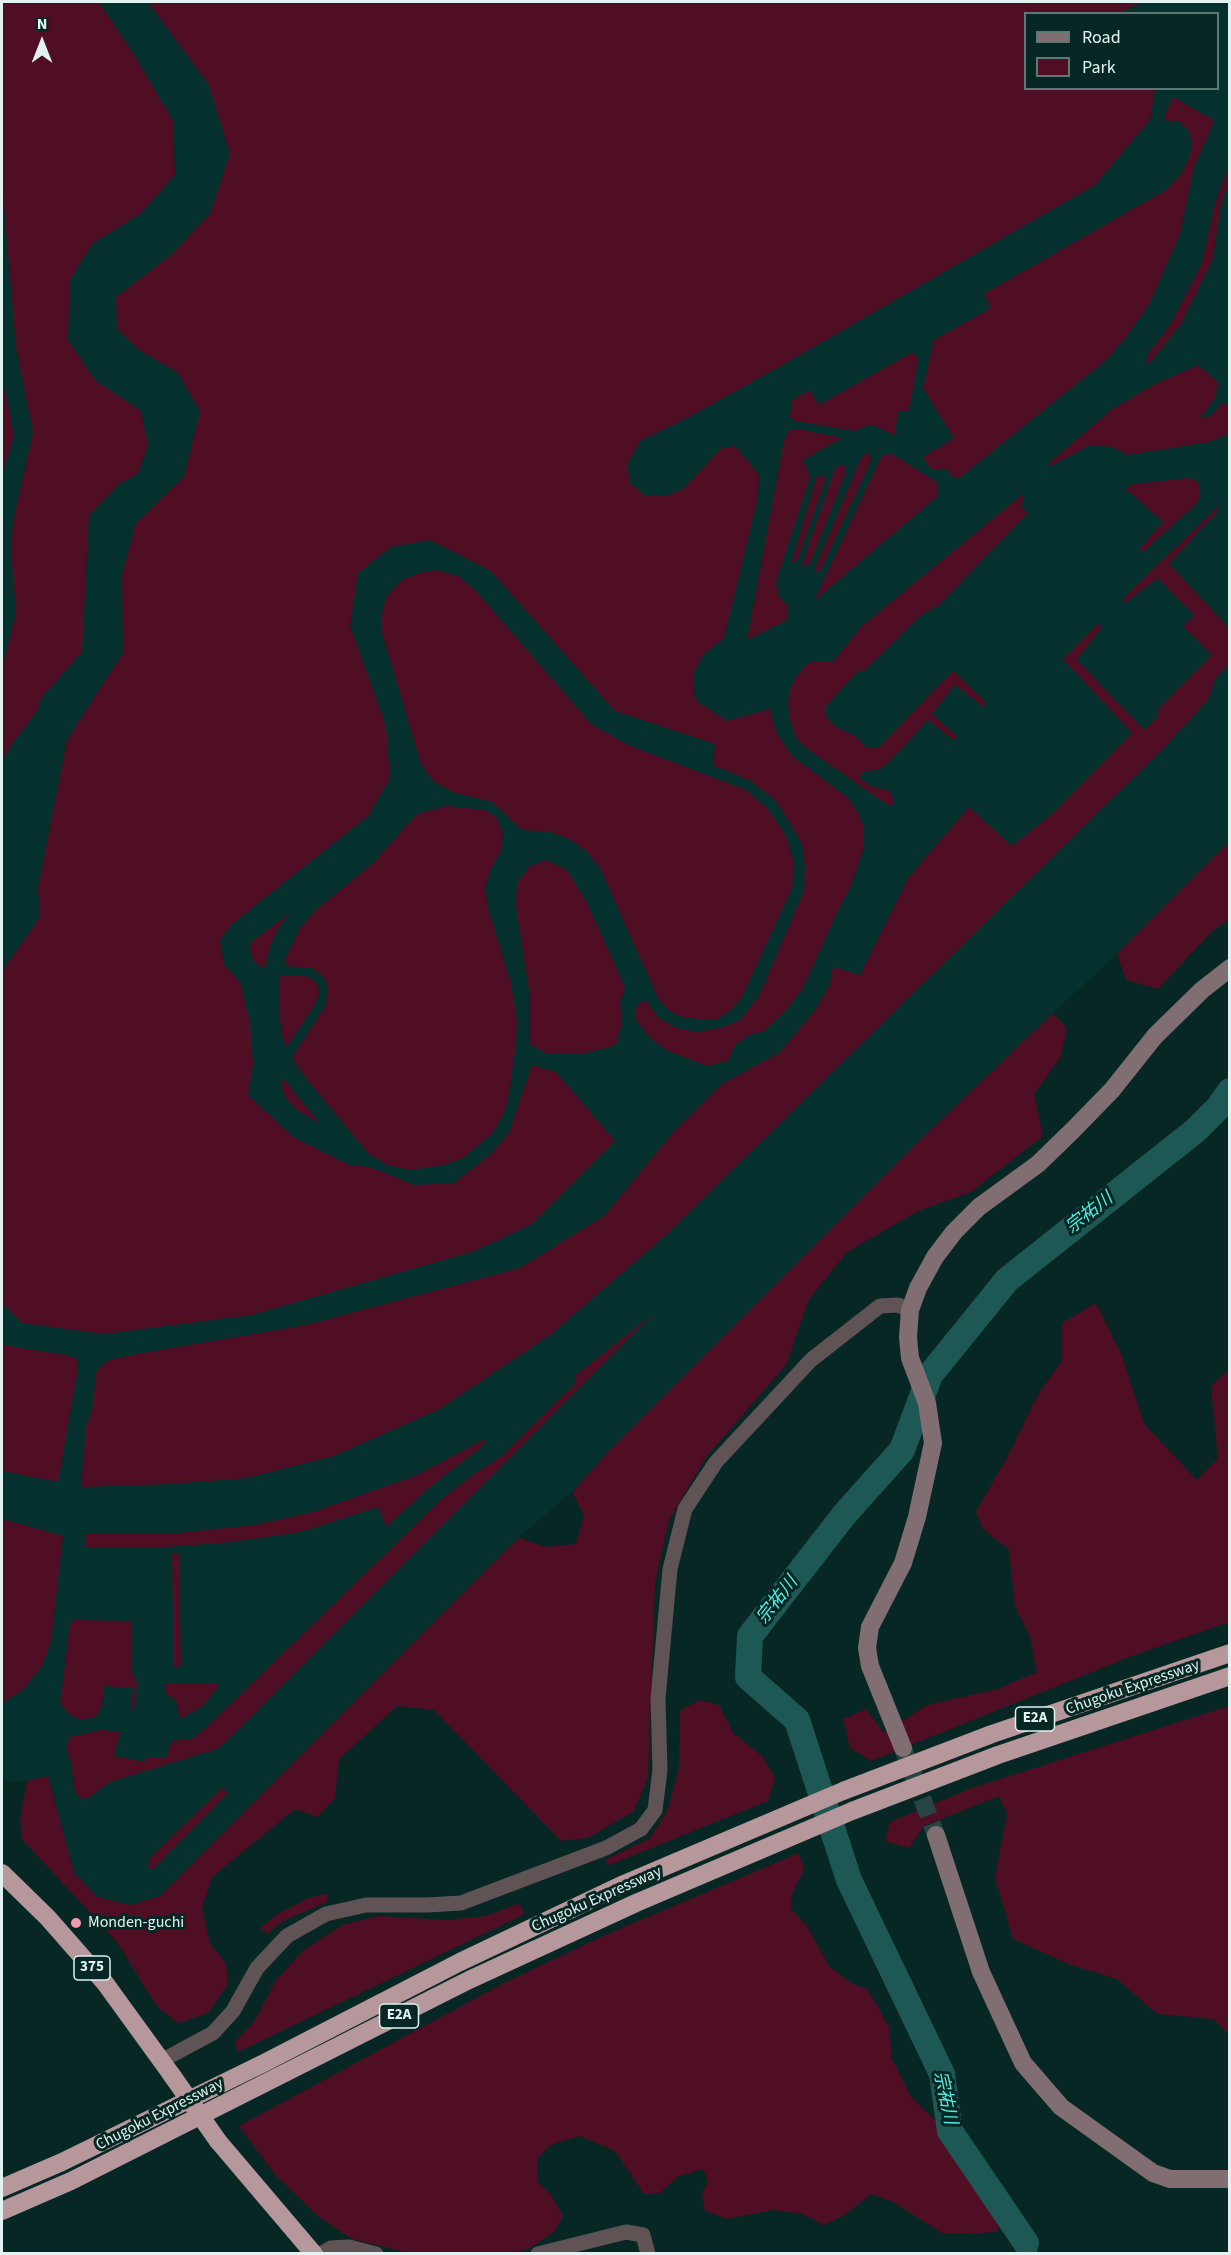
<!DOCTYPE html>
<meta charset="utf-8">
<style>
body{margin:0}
#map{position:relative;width:1231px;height:2255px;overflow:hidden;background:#072724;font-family:"Source Sans 3",sans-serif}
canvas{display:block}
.frame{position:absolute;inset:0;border:3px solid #e1f2f0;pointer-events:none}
.legend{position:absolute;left:1024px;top:12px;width:195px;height:78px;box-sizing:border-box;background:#072724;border:2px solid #5e7876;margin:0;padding:8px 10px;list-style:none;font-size:18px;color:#e1f2f0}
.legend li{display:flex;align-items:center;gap:12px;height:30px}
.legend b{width:30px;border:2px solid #5e7876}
.north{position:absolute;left:12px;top:12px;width:60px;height:60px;-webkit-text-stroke:4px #072724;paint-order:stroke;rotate:0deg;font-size:16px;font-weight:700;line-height:24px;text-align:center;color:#e1f2f0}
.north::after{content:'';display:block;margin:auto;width:21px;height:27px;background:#e1f2f0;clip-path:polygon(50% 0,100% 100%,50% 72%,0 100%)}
</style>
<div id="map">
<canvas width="1231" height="2255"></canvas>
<div class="frame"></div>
<ul class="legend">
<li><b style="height:8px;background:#816e72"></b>Road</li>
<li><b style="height:16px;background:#4f0e24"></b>Park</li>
</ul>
<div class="north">N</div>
</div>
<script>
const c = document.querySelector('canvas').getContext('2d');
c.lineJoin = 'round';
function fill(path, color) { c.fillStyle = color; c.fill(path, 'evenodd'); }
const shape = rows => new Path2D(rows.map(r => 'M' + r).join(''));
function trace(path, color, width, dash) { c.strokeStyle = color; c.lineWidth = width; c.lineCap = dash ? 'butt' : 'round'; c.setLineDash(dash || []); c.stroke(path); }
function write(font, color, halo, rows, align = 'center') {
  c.font = font + ' "Source Sans 3","Noto Sans JP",sans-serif'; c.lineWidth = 6; c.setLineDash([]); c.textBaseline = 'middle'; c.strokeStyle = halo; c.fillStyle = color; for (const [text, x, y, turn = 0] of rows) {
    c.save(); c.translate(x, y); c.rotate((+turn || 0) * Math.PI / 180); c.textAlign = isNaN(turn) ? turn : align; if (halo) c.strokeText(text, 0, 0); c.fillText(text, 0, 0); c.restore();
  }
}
fill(shape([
 [2,2,1229,2,1229,842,1117,954,1053,1013,572,1492,518,1538,160,1896,130,1905,97,1897,74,1873,48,1776,27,1781,7,1782,2,1779],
 [1026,14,1218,14,1218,88,1026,88]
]), '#04312e');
fill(shape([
 [2,2,99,2,135,56,173,121,175,175,140,214,92,244,70,280,68,340,96,381,141,411,148,445,138,474,119,484,89,515,82,652,41,698,37,711,12,744,2,762,2,670,16,612,11,550,13,522,33,432,16,348,2,181],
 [148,2,1143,2,1125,10,1125,13,1026,14,1026,88,1155,89,1150,120,1095,185,779,367,691,416,640,441,627,465,630,483,644,495,666,496,683,489,722,448,735,446,759,475,758,497,724,638,703,655,693,674,695,700,727,721,770,709,776,732,792,756,847,797,858,813,864,829,863,850,851,886,840,906,803,988,787,1009,764,1031,750,1035,735,1045,728,1061,707,1066,668,1051,650,1038,635,1018,636,1007,641,1002,647,1002,659,1018,676,1028,699,1032,724,1027,740,1020,759,996,804,891,805,866,802,844,777,802,751,781,713,765,715,744,615,711,491,571,430,540,391,547,358,573,350,626,386,726,390,778,368,816,232,924,220,940,224,965,240,982,250,1023,253,1065,248,1095,293,1137,349,1165,370,1167,415,1185,454,1183,491,1154,509,1133,532,1065,556,1072,615,1141,532,1224,475,1251,252,1315,104,1334,22,1323,2,1303,2,968,6,966,40,917,38,888,67,740,123,653,122,575,136,523,184,477,200,411,178,373,139,350,117,329,116,297,171,255,210,214,230,154,209,85],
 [1173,97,1213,120,1213,124,1194,167,1180,234,1150,303,1123,341,1105,361,959,478,951,476,948,469,931,469,923,457,954,438,923,388,934,340,991,308,984,294,1166,190,1180,175,1188,161,1192,145,1189,131,1180,122,1163,120],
 [1229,165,1229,182,1221,204,1213,259,1181,324,1148,365,1147,355,1170,325,1202,263,1215,203],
 [911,353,917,356,918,362,909,410,898,412,895,435,875,426,868,425,855,431,795,421,790,417,792,400,810,390,819,405],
 [1198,365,1219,383,1214,400,1200,418,1210,416,1221,404,1229,403,1229,434,1209,442,1128,455,1112,447,1090,445,1051,466,1048,464,1111,410,1155,384],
 [2,387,5,389,14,435,2,477],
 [798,429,842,438,803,460,810,477,776,582,779,597,787,605,787,620,747,640,784,440,790,430],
 [866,453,870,454,871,461,820,572,814,571,861,458],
 [892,454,937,482,938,496,814,601,882,455],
 [839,465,846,467,846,472,809,566,802,565,835,469],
 [819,475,825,478,825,481,797,562,792,561,816,479],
 [1189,478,1196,480,1200,486,1200,497,1196,504,1143,552,1140,548,1163,522,1125,488,1134,484],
 [1024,493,1021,507,1028,513,939,605,919,617,863,672,859,670,826,706,826,716,836,727,855,736,866,747,878,748,953,671,986,702,985,708,955,685,932,714,958,737,953,740,928,720,887,764,878,770,864,771,859,778,873,787,890,791,895,804,888,805,806,748,797,739,791,724,788,706,789,692,796,677,806,665,812,662,832,662,837,657,861,627],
 [1219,505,1218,511,1169,564,1229,628,1229,664,1215,679,1208,700,1163,749,664,1237,550,1335,440,1409,334,1456,247,1478,171,1484,81,1487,86,1426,92,1411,96,1373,103,1364,113,1359,137,1354,306,1325,520,1268,604,1216,677,1128,722,1084,779,1053,814,1012,829,986,833,967,860,975,909,877,969,807,1012,846,1050,816,1132,733,1063,659,1100,622,1101,628,1077,660,1144,730,1157,718,1159,708,1212,655,1183,626,1194,615,1158,578,1125,603,1122,600],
 [436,570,458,576,476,591,591,724,628,745,746,790,768,809,785,834,794,862,792,888,741,999,730,1011,718,1019,702,1020,682,1017,670,1011,659,1000,600,868,587,852,571,840,551,832,522,830,492,802,452,792,433,781,421,764,382,633,381,616,386,597,402,580,419,573],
 [447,806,485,810,497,818,503,834,501,851,491,868,485,888,488,908,511,984,517,1020,516,1045,508,1099,504,1113,493,1133,463,1158,445,1165,410,1170,387,1165,369,1154,308,1081,293,1060,293,1056,326,1005,328,987,323,976,312,968,285,966,285,959,301,927,317,909,373,863,417,814],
 [1229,842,1229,919,1211,932,1158,989,1126,980,1117,954],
 [546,860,567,870,586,901,625,987,620,1003,622,1022,616,1045,583,1054,546,1053,529,1044,530,996,516,907,517,883,530,866],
 [290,913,278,929,270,946,265,968,255,963,251,954,250,945,254,940],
 [280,975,302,975,313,979,318,985,319,994,316,1003,287,1047,283,1040,279,1011],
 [1053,1013,1067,1028,1060,1058,1034,1094,1043,1136,971,1192,918,1211,847,1252,809,1299,786,1365,706,1457,669,1520,655,1582,648,1778,634,1811,588,1838,561,1841,434,1710,397,1706,339,1759,335,1798,317,1817,295,1809,212,1877,202,1908,210,1944,226,1963,228,1984,208,2013,178,2023,158,2008,117,1942,22,1839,20,1819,27,1781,48,1776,74,1873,97,1897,130,1905,160,1896,518,1538,547,1547,576,1544,584,1515,572,1492,611,1449,917,1143],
 [283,1077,297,1096,321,1124,298,1111,288,1101,282,1089],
 [1096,1303,1122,1356,1144,1424,1197,1480,1218,1458,1211,1387,1229,1368,1229,1622,1132,1656,871,1761,850,1748,843,1719,866,1709,884,1733,927,1705,998,1689,1037,1672,1030,1637,1015,1606,1009,1550,983,1529,976,1512,1011,1450,1037,1396,1062,1360,1062,1323],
 [653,1314,228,1740,217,1749,110,1782,88,1798,81,1799,75,1792,71,1762,66,1747,70,1737,102,1730,120,1732,114,1756,145,1762,145,1758,166,1758,172,1741,192,1739,204,1730,442,1499,474,1474,502,1456,575,1384,576,1375],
 [2,1345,65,1355,78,1359,78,1369,58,1482,2,1471],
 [485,1439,485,1442,479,1449,430,1487,386,1527,378,1507,301,1532,232,1542,167,1547,86,1547,86,1534,168,1534,255,1525,313,1512,415,1476],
 [2,1519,63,1536,51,1642,42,1666,23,1690,2,1703],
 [172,1553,179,1553,181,1666,174,1667],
 [74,1620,132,1621,132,1673,137,1683,134,1711,131,1709,133,1688,104,1686,102,1705,97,1716,84,1720,73,1717,60,1704,70,1625],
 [218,1683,218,1687,203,1706,180,1719,176,1700,166,1694,166,1684],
 [699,1700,719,1705,733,1733,762,1756,775,1778,768,1801,607,1866,606,1859,649,1839,667,1812,679,1768,680,1711],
 [1229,1706,1229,2034,1213,2019,1157,2014,1117,1979,1068,1964,1013,1939,995,1878,1007,1814,999,1796,924,1826,909,1848,885,1841,890,1822,972,1788],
 [222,1788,228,1793,152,1870,148,1867,150,1858],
 [799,1853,804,1870,792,1894,791,1909,807,1926,829,1966,849,1982,868,1990,889,2027,892,2059,911,2097,940,2125,1001,2225,996,2232,963,2234,942,2233,893,2202,872,2194,843,2216,823,2225,803,2214,773,2210,727,2219,705,2211,702,2193,708,2181,703,2169,677,2177,660,2193,644,2194,615,2151,580,2136,550,2145,537,2159,537,2181,551,2195,563,2216,554,2232,527,2250,493,2254,409,2253,352,2239,320,2218,276,2176,239,2126,504,1983,603,1936],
 [328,1894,327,1902,283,1921,267,1934,260,1928,279,1913,311,1897],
 [519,1903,525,1914,238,2052,235,2042,254,2022,276,1980,305,1949,342,1925,379,1916,445,1920,487,1916]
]), '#4f0e24');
trace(shape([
 [1026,2243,1037,2254]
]), '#1e5854', 4.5);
trace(shape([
 [1026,2243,950,2131,942,2074,849,1880,797,1720,748,1677,750,1636,844,1515,902,1450,930,1375,1007,1280,1196,1130,1218,1108,1230,1091]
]), '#1e5854', 26);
trace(shape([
 [903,1748,936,1835]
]), '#284543', 18, [18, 9]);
trace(shape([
 [161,2061,213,2033,233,2011,257,1968,287,1936,326,1914,366,1905,427,1905,461,1903,606,1848,641,1829,655,1810,660,1770,658,1698,670,1569,685,1509,716,1462,811,1360,880,1306,898,1305,910,1310],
 [321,2254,331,2248,349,2247,376,2254],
 [538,2254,626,2232,643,2235,648,2254]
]), '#5f5355', 15);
trace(shape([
 [903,1748,870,1666,867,1648,870,1627,903,1563,917,1517,933,1443,927,1403,910,1358,908,1337,910,1310,918,1288,935,1257,954,1232,979,1207,1038,1164,1073,1130,1112,1090,1155,1036,1202,990,1230,968],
 [936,1835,981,1972,1023,2063,1061,2107,1153,2173,1170,2179,1230,2179]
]), '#816e72', 18);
trace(shape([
 [2,1873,48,1918,105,1983,171,2074],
 [218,2141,314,2254],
 [2,2188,62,2162,264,2063,460,1962,624,1884,843,1791,992,1734,1230,1653],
 [2,2211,71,2181,469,1980,636,1903,852,1811,998,1755,1230,1676]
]), '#b5979c', 18);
trace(shape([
 [171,2074,218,2141]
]), '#b5979c', 18);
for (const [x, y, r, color] of [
 [76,1923,6,"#f29aae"]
]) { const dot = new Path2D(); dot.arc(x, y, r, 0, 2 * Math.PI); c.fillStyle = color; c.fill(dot); trace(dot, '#072724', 2); }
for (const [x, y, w] of [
 [1035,1719,39],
 [92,1968,36],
 [399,2016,39]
]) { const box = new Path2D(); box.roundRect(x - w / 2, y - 12, w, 24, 4.5); c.fillStyle = '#072724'; c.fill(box); trace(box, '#e1f2f0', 1.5); }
write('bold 15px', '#e1f2f0', null, [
 ["E2A",1035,1719],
 ["375",92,1968],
 ["E2A",399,2016]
]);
write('16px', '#e1f2f0', '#072724', [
 ["Chugoku Expressway",1133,1688,-19],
 ["Chugoku Expressway",597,1900,-24],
 ["Chugoku Expressway",160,2115,-27]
]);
write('16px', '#e1f2f0', '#072724', [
 ["Monden-guchi",88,1923]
], 'left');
write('italic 18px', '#51ede2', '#072724', [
 ["宗祐川",1090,1214,-38],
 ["宗祐川",778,1601,-52],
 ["宗祐川",944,2098,78]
]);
</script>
